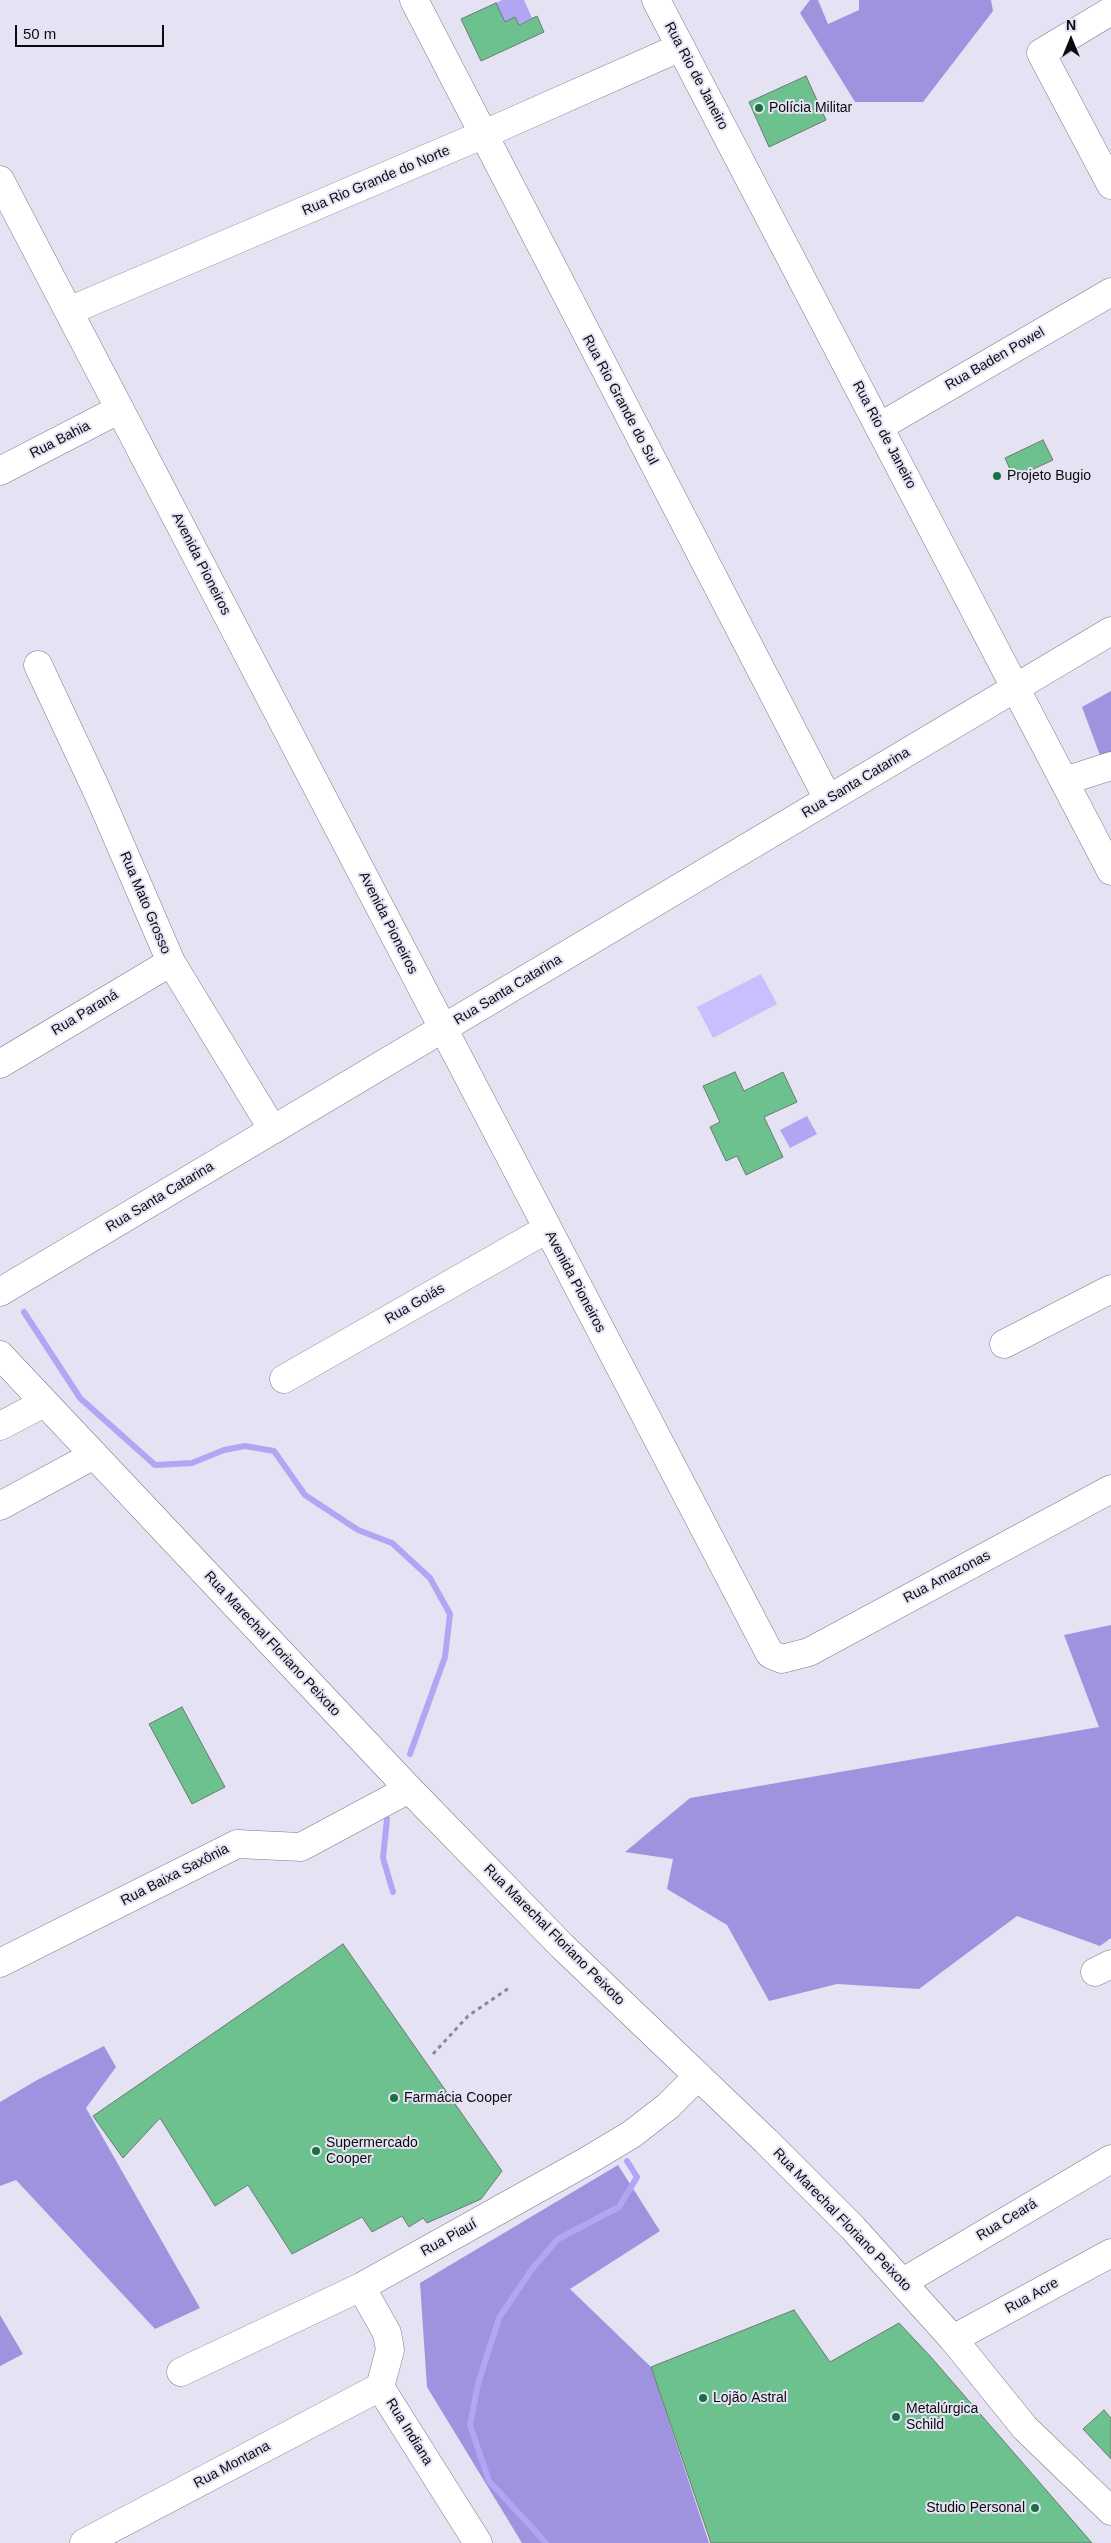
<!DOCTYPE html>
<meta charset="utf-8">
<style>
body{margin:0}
#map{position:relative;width:1111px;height:2543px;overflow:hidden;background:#e5e3f3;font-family:Helvetica,sans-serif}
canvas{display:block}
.north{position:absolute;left:1046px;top:15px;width:50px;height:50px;-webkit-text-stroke:4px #e5e3f3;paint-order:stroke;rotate:0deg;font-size:14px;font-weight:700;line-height:20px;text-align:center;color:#0b0b0f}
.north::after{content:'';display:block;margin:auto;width:18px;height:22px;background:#0b0b0f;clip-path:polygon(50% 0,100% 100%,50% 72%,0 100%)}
.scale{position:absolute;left:15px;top:25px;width:149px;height:22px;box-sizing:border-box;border:2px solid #0b0b0f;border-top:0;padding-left:6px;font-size:15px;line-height:18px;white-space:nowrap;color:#0b0b0f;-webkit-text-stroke:4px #e5e3f3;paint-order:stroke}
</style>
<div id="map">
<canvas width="1111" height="2543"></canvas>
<div class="north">N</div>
<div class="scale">50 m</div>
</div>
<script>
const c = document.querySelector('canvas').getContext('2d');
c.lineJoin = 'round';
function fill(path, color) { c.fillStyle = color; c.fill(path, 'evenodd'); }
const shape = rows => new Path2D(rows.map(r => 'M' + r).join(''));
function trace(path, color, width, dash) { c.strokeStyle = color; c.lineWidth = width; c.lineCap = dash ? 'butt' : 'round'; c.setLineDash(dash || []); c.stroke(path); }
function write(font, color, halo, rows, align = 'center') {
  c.font = font + ' Helvetica,sans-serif'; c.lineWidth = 4; c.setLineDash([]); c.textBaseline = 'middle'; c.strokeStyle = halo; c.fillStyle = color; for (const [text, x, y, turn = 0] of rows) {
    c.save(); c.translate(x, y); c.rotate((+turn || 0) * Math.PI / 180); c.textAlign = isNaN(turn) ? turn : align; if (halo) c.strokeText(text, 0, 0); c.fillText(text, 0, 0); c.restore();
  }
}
fill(shape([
 [761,974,777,1004,713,1038,697,1007]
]), '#c7bffe');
fill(shape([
 [810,0,818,0,828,24,859,10,859,0,991,0,993,11,923,102,855,102,800,13],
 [1111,691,1111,756,1101,758,1082,707],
 [1111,1625,1111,1938,1100,1946,1017,1916,919,1989,837,1984,769,2001,727,1925,667,1889,673,1859,625,1852,690,1798,1099,1727,1064,1635],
 [104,2046,116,2067,86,2108,200,2308,155,2329,16,2180,0,2186,0,2102,37,2080],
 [618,2165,660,2231,570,2289,651,2367,709,2543,522,2543,427,2387,420,2283],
 [0,2315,23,2354,0,2366]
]), '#9f93e0');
fill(shape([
 [502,0,524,0,532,18,519,24,515,17,505,22,496,3],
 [807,1116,817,1134,790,1148,780,1130]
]), '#b1a5f4');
trace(shape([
 [24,1312,80,1398,155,1465,192,1463,224,1450,245,1446,274,1451,305,1495,358,1530,392,1543,430,1578,450,1614,445,1657,410,1754],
 [387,1819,383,1858,393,1892],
 [546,2543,489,2481,470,2425,478,2384,499,2318,532,2269,558,2239,619,2207,637,2177,627,2161]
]), '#b1a5f4', 6);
const building = shape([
 [496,3,505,22,515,17,519,25,537,16,544,32,481,61,461,19,496,3],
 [806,76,826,120,769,147,749,102,806,76],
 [1043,440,1053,460,1014,478,1005,458,1043,440],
 [735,1072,744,1091,783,1072,797,1102,764,1117,783,1157,746,1175,737,1156,726,1161,710,1127,720,1122,703,1086,735,1072],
 [182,1707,225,1787,192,1804,149,1724,182,1707],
 [343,1944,502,2171,481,2199,427,2223,423,2218,409,2227,402,2216,372,2232,362,2217,292,2254,248,2185,215,2206,160,2118,123,2158,93,2116,343,1944],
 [794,2310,830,2362,899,2323,930,2356,1092,2543,711,2543,651,2367,794,2310],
 [1104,2410,1111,2418,1111,2459,1083,2429,1104,2410]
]);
fill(building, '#6cc18e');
trace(building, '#6b7970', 1);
const minor = shape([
 [414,0,828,799],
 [656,0,1111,871],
 [1111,11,1041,53,1111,185],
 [0,180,770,1654,782,1659,809,1652,1111,1489],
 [69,311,482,135,681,47],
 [879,427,1111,292],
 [0,471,120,409],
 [38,665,98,793,171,962,273,1130],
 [1064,781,1111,766],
 [0,1064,171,962],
 [0,1292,1111,631],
 [1004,1344,1111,1289],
 [284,1379,547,1229],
 [0,1426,44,1403],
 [0,1506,94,1455],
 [0,1963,237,1844,301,1847,409,1789],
 [1095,1972,1111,1964],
 [903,2282,1111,2159],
 [361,2287,387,2333,390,2350,380,2387,478,2543],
 [953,2339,1111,2253],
 [181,2372,361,2287,587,2161,632,2134,668,2106,698,2076],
 [84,2543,380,2387]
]);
const major = shape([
 [0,1355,409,1789,562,1946,766,2141,853,2228,953,2339,1025,2428,1111,2511]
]);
trace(minor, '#7a7987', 29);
trace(major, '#7a7987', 29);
trace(shape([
 [433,2054,468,2016,509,1988]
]), '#8b8994', 3, [4, 4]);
trace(minor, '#fff', 28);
trace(major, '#fff', 28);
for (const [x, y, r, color] of [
 [759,108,5,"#187144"],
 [997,476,5,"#187144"],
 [394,2098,5,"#187144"],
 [316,2151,5,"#187144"],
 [703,2398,5,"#187144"],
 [896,2417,5,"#187144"],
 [1035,2508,5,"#187144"]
]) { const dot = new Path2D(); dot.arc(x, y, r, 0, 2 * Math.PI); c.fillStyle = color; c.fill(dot); trace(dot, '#e5e3f3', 2); }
write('14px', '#0b0b0f', '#e5e3f3', [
 ["Rua Rio de Janeiro",696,76,62],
 ["Rua Rio Grande do Norte",376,181,-23],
 ["Rua Baden Powel",995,359,-30],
 ["Rua Rio Grande do Sul",620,400,62],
 ["Rua Rio de Janeiro",884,435,62],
 ["Rua Bahia",60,440,-27],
 ["Avenida Pioneiros",201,564,63],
 ["Rua Santa Catarina",856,783,-31],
 ["Rua Mato Grosso",145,903,67],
 ["Avenida Pioneiros",388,923,63],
 ["Rua Santa Catarina",508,990,-31],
 ["Rua Paraná",85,1013,-31],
 ["Rua Santa Catarina",160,1197,-31],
 ["Avenida Pioneiros",575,1282,62],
 ["Rua Goiás",415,1304,-30],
 ["Rua Amazonas",947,1577,-28],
 ["Rua Marechal Floriano Peixoto",272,1644,47],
 ["Rua Baixa Saxônia",175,1875,-27],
 ["Rua Marechal Floriano Peixoto",554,1935,45],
 ["Rua Marechal Floriano Peixoto",842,2220,46],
 ["Rua Ceará",1007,2220,-31],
 ["Rua Piauí",449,2238,-29],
 ["Rua Acre",1032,2296,-29],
 ["Rua Indiana",409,2432,58],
 ["Rua Montana",232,2465,-28]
]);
write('14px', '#0b0b0f', '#e5e3f3', [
 ["Polícia Militar",769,108],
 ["Projeto Bugio",1007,476],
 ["Farmácia Cooper",404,2098],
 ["Supermercado",326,2143],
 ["Cooper",326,2159],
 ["Lojão Astral",713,2398],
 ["Metalúrgica",906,2409],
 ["Schild",906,2425],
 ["Studio Personal",1025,2508,"right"]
], 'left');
</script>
